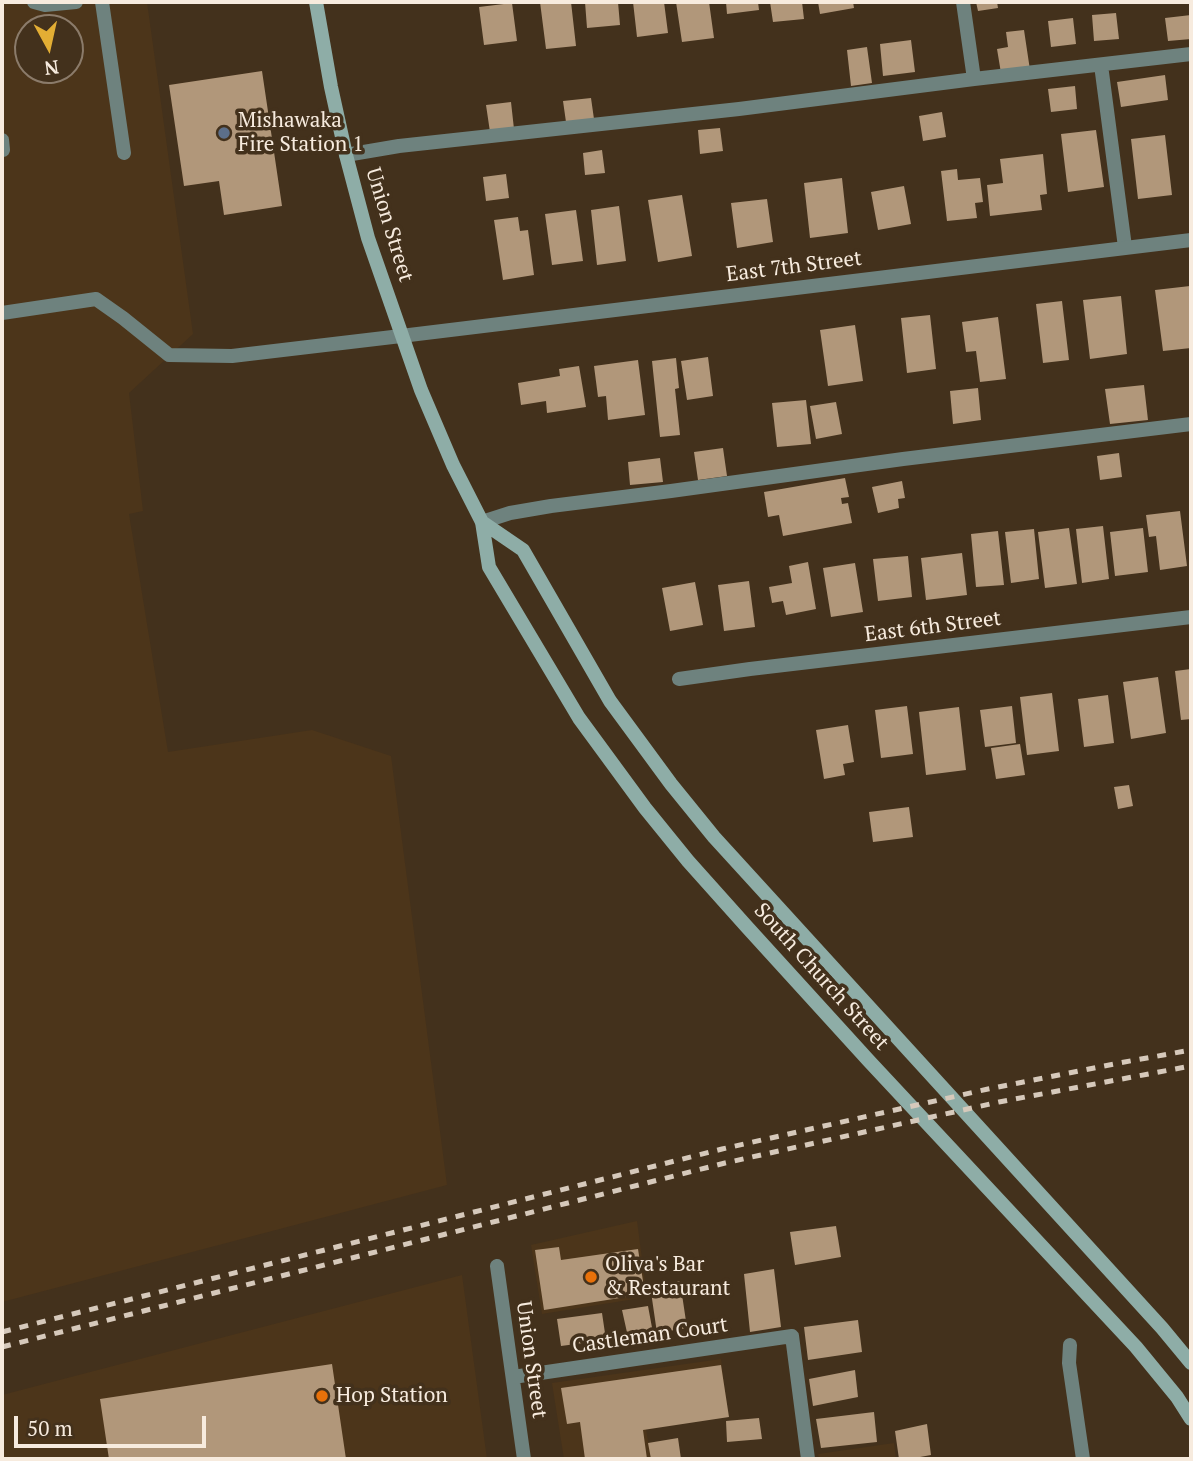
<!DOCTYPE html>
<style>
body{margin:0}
#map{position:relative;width:1193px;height:1461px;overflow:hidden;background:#43311c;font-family:"PT Serif",serif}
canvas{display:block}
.frame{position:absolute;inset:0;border:4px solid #f7ebde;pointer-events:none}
.north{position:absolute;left:14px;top:14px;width:70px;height:70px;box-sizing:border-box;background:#43311c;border:2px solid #8b7b6a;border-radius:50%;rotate:172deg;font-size:19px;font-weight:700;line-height:28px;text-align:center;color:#f7ebde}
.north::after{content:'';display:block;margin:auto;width:24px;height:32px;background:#e3ae34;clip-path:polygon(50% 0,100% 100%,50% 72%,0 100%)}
.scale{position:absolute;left:14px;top:1416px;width:192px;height:32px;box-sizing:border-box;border:4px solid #f7ebde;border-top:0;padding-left:9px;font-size:21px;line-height:24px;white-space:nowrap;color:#f7ebde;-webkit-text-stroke:5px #43311c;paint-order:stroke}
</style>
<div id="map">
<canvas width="1193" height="1461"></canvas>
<div class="frame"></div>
<div class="north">N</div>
<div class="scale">50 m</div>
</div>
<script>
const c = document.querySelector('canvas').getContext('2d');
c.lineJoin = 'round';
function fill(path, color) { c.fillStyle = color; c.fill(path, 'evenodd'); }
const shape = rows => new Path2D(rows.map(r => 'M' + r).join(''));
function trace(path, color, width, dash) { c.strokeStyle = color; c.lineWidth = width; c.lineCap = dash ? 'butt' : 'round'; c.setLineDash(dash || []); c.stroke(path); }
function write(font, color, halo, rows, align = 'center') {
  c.font = font + ' "PT Serif",serif'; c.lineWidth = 7; c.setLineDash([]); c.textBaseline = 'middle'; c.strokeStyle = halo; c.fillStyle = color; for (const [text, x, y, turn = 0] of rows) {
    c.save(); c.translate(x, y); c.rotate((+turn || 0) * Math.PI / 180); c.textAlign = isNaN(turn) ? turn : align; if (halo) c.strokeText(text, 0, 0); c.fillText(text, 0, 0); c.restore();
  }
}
fill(shape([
 [2,2,147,2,193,334,129,393,143,511,129,514,168,752,312,730,391,756,447,1185,2,1302],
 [28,28,70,28,70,70,28,70],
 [637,1221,647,1297,542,1314,531,1245],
 [462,1275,487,1459,2,1459,2,1395],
 [721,1359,728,1415,646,1429,651,1459,564,1459,552,1383],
 [894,1443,896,1459,819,1459,818,1454]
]), '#4c351a');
fill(shape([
 [540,2,571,2,576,46,546,49],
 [585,2,618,2,620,25,587,28],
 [633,2,664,2,668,33,637,37],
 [676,2,709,2,714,38,682,42],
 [726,2,758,2,759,10,727,14],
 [770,2,802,2,804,19,773,22],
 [818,2,853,2,854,8,820,14],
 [976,2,997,2,998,8,978,11],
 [512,3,517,41,484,45,479,7],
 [1116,13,1119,39,1094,41,1092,15],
 [1191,15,1191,39,1168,41,1165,18],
 [1073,18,1076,44,1051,47,1048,21],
 [1024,30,1030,70,1001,73,997,49,1008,47,1006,32],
 [911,40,915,72,883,76,880,44],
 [867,47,872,83,851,86,847,50],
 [262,71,282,206,224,215,219,181,184,186,169,85],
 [1165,75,1168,100,1121,107,1117,82],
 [1075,86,1077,109,1051,112,1048,89],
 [591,98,594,119,566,122,563,101],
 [511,102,514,129,490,132,486,105],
 [942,112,946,137,923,141,919,116],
 [720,128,723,151,700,154,698,130],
 [1096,130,1104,187,1068,192,1061,134],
 [1165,135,1172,195,1138,199,1131,139],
 [602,150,605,173,585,175,583,153],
 [1043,154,1047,194,1040,195,1042,210,990,216,987,185,1003,183,1000,159],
 [957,169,958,180,980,178,983,202,975,203,977,218,947,221,941,171],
 [506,174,509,198,486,201,483,177],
 [842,178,848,233,810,238,804,183],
 [904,186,911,224,878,230,871,192],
 [682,195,692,256,658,262,648,200],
 [767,199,773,242,737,248,731,203],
 [619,206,626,261,597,265,591,210],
 [576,210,583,261,552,265,545,214],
 [518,217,520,231,528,230,534,275,503,280,494,220],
 [1190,286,1191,300,1191,348,1163,351,1155,290],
 [1121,296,1127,354,1090,359,1083,300],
 [1062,301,1069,360,1043,363,1036,304],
 [930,315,936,369,907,373,901,318],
 [998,317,1006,379,980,382,976,351,966,352,962,322],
 [855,325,863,381,828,386,820,330],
 [708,357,713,396,687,400,681,361],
 [676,358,679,388,675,389,680,435,660,437,652,361],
 [638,360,645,415,608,420,606,396,598,397,594,366],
 [579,366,586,407,547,413,546,401,521,405,518,383,560,376,559,369],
 [1144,385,1148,420,1110,424,1105,389],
 [978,388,981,420,953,424,950,391],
 [806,400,811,444,777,447,772,403],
 [836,402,842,434,816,439,810,406],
 [723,448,727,476,698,480,694,452],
 [1119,453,1122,477,1100,480,1097,456],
 [660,458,663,482,630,485,628,462],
 [845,478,849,497,841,498,842,504,848,503,852,523,783,536,779,515,768,517,764,492],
 [902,481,905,498,898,499,899,508,878,513,872,487],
 [1180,511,1187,566,1160,570,1156,536,1149,537,1146,515],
 [1103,526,1109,579,1082,583,1076,529],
 [1069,528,1077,584,1045,588,1038,532],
 [1143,528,1148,572,1115,576,1110,532],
 [1034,529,1039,579,1011,583,1005,532],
 [998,531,1004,585,976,587,971,534],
 [962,553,967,595,926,600,921,558],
 [908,556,912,597,878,601,873,559],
 [808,562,816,609,786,615,783,601,772,603,769,587,792,583,789,566],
 [855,563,863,612,831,617,823,568],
 [749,581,755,627,724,631,718,585],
 [695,582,703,625,670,631,662,588],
 [1191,669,1191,719,1181,720,1175,671],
 [1158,677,1166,733,1131,739,1123,682],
 [1052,693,1059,751,1027,755,1020,697],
 [1108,695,1114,743,1084,747,1078,699],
 [907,706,913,754,881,758,875,710],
 [1012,706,1016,743,985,747,980,710],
 [959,707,966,770,926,775,919,712],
 [848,725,854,762,843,764,845,775,824,779,816,730],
 [1020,744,1025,775,996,779,991,748],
 [1129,785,1133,806,1118,809,1114,787],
 [909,807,913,837,873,842,869,812],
 [836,1226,841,1257,795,1265,790,1232],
 [559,1247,561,1260,638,1249,645,1294,544,1310,535,1250],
 [774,1269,781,1327,750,1332,744,1274],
 [680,1281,687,1328,657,1333,650,1285],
 [648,1306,653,1333,628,1337,622,1310],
 [602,1313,606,1340,561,1346,557,1319],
 [858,1320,862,1352,808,1360,804,1327],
 [332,1364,346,1459,109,1459,100,1399],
 [721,1365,729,1417,643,1430,647,1459,585,1459,580,1422,567,1424,561,1388],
 [855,1370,858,1397,813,1406,809,1379],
 [874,1412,877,1442,821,1448,816,1419],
 [759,1418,762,1439,727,1442,726,1421],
 [927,1424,931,1455,909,1459,899,1459,895,1431],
 [678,1438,681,1459,651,1459,648,1443]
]), '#b1977a');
trace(shape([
 [34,2,45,5,76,2],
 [102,2,124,153],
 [963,2,974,79],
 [1101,65,1125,247],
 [2,140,3,150,2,150],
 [346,155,399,146,739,109,974,79,1191,54],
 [2,313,96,299,123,318,169,355,232,356,401,336],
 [482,522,510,513,551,506,671,491,903,459,1191,424]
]), '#6e827e', 14);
trace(shape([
 [401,336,1191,240],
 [679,679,750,669,1191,617],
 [497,1266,524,1459],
 [1070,1345,1069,1363,1083,1459],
 [513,1377,792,1336,808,1459]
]), '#6e827e', 14);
trace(shape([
 [316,2,331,87,346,155,368,238,421,390,453,465,482,522,489,567,579,718,645,808,688,861,747,927,869,1061,1136,1347,1177,1397,1191,1419],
 [482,522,523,550,610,701,671,784,714,837,1162,1328,1191,1363]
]), '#8eada7', 14);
trace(shape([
 [2,1332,722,1149,988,1089,1119,1063,1191,1050],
 [2,1347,725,1163,999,1102,1191,1066]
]), '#d6c9bb', 5, [9, 9]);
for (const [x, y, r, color] of [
 [224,133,7,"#5c6f8a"],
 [591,1277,7,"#e8710a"],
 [322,1396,7,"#e8710a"]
]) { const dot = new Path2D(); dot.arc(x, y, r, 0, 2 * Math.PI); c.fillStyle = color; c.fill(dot); trace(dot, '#43311c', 2.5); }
write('21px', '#f7ebde', '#43311c', [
 ["Mishawaka",238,121],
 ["Fire Station 1",238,145],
 ["Oliva's Bar",605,1265],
 ["& Restaurant",605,1289],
 ["Hop Station",336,1396]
], 'left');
write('21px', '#f7ebde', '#43311c', [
 ["Union Street",389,225,73],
 ["East 7th Street",794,267,-7],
 ["East 6th Street",933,627,-7],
 ["South Church Street",821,977,48],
 ["Castleman Court",650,1336,-8],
 ["Union Street",531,1360,82]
]);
</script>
